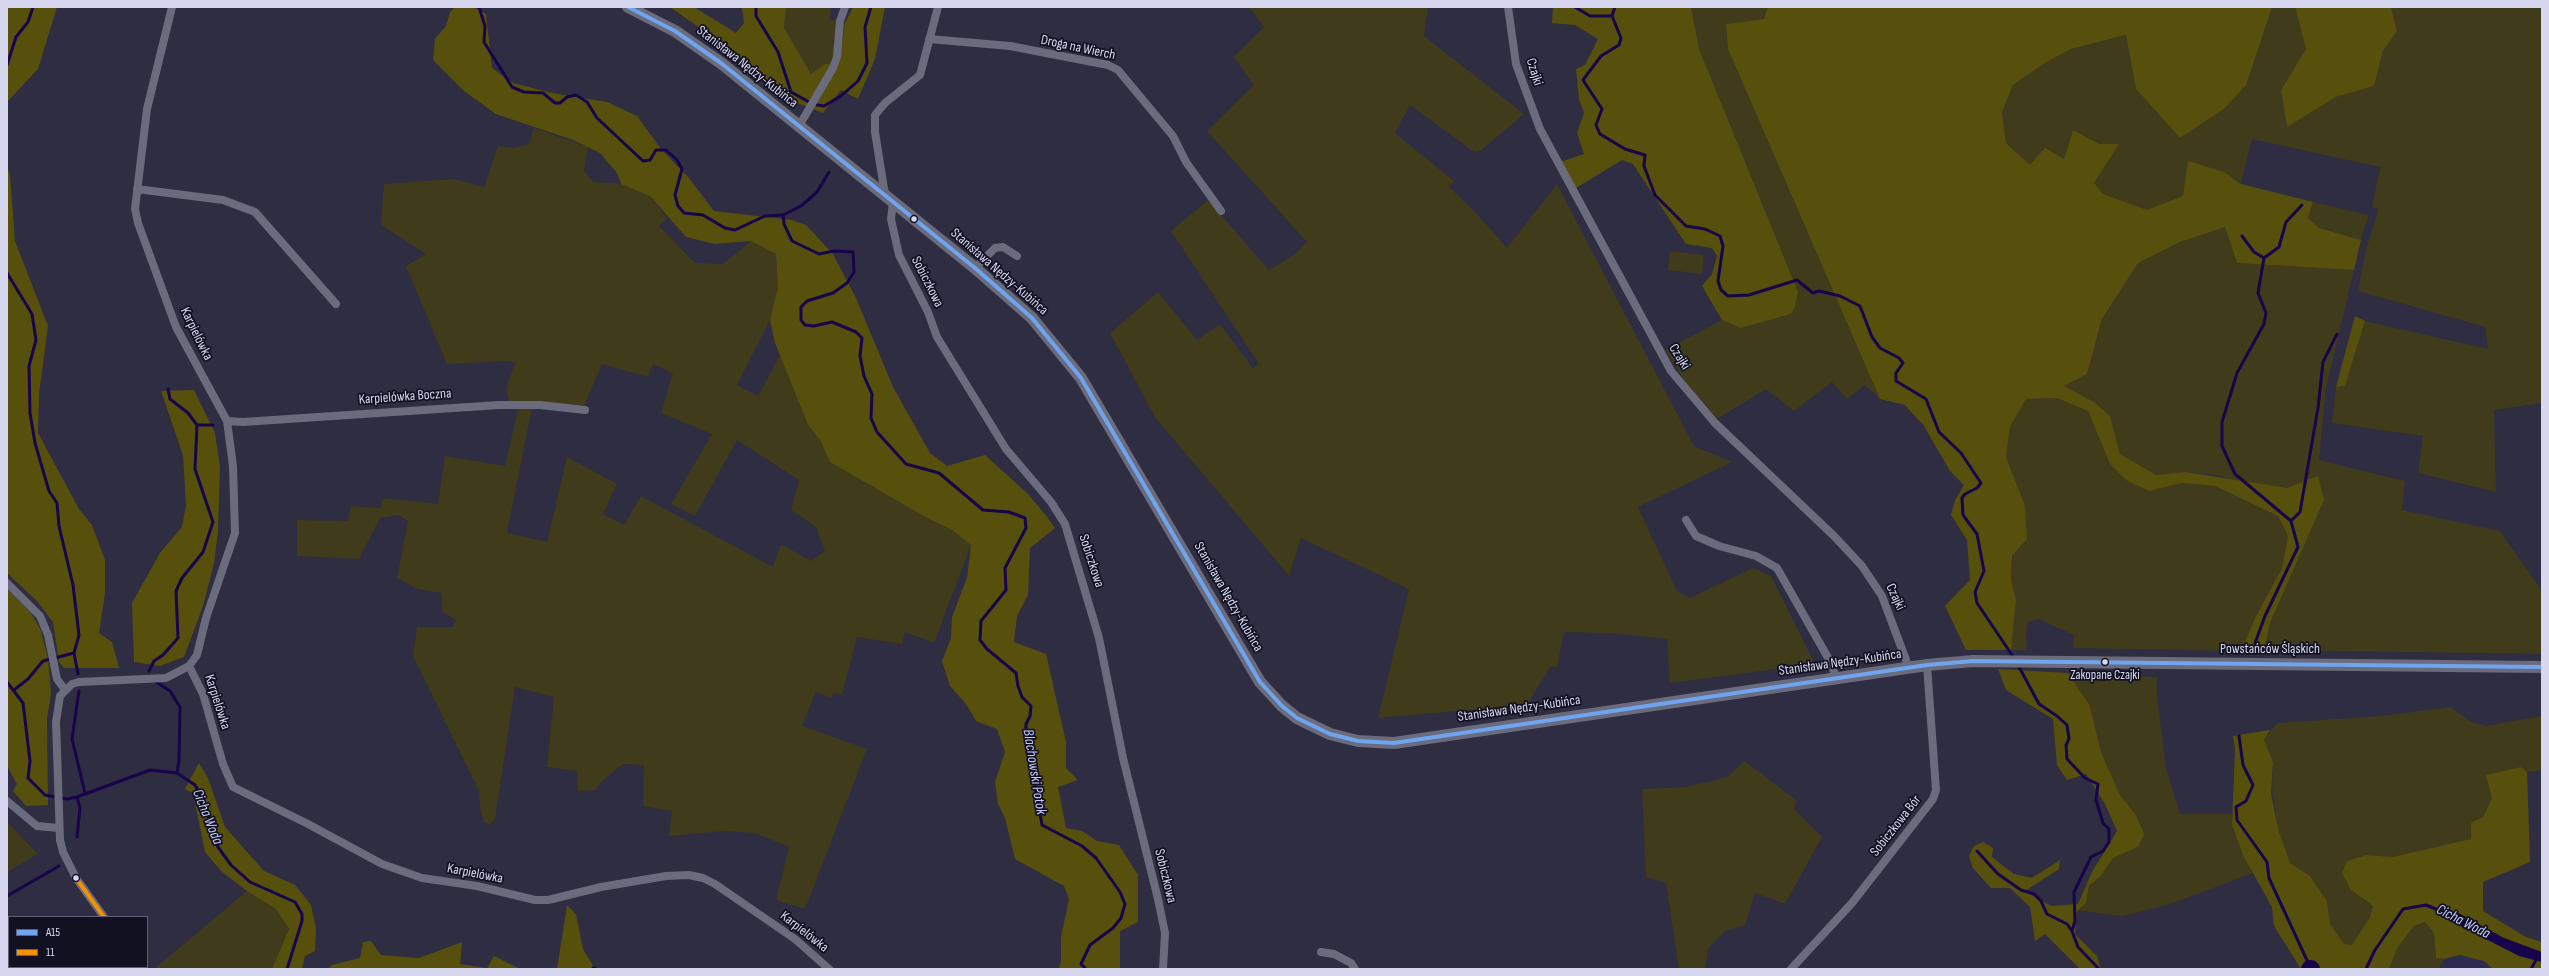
<!DOCTYPE html>
<meta charset="utf-8">
<style>
body{margin:0}
#map{position:relative;width:2549px;height:976px;overflow:hidden;background:#2e2d41;font-family:"Sofia Sans Condensed",sans-serif}
canvas{display:block}
.frame{position:absolute;inset:0;border:8px solid #d7d8f0;pointer-events:none}
.legend{position:absolute;left:8px;top:916px;width:140px;height:52px;box-sizing:border-box;background:#111121;border:1px solid #606174;margin:0;padding:5px 7px;list-style:none;font-size:12px;color:#d7d8f0}
.legend li{display:flex;align-items:center;gap:8px;height:20px}
.legend b{width:20px;border:1px solid #606174}
</style>
<div id="map">
<canvas width="2549" height="976"></canvas>
<div class="frame"></div>
<ul class="legend">
<li><b style="height:5px;background:#6fa4ee"></b>A15</li>
<li><b style="height:5px;background:#f39200"></b>11</li>
</ul>
</div>
<script>
const c = document.querySelector('canvas').getContext('2d');
c.lineJoin = 'round';
function fill(path, color) { c.fillStyle = color; c.fill(path, 'evenodd'); }
const shape = rows => new Path2D(rows.map(r => 'M' + r).join(''));
function trace(path, color, width, dash) { c.strokeStyle = color; c.lineWidth = width; c.lineCap = dash ? 'butt' : 'round'; c.setLineDash(dash || []); c.stroke(path); }
function write(font, color, halo, rows, align = 'center') {
  c.font = font + ' "Sofia Sans Condensed",sans-serif'; c.lineWidth = 3.5; c.setLineDash([]); c.textBaseline = 'middle'; c.strokeStyle = halo; c.fillStyle = color; for (const [text, x, y, turn = 0] of rows) {
    c.save(); c.translate(x, y); c.rotate((+turn || 0) * Math.PI / 180); c.textAlign = isNaN(turn) ? turn : align; if (halo) c.strokeText(text, 0, 0); c.fillText(text, 0, 0); c.restore();
  }
}
fill(shape([
 [2460,955,2484,961,2493,969,2439,969,2444,959]
]), '#2c2b52');
fill(shape([
 [786,7,831,7,830,19,845,23,839,63,825,64,811,74,784,28],
 [1249,7,1428,7,1424,36,1524,114,1480,151,1474,152,1410,105,1395,133,1454,181,1449,187,1477,214,1507,248,1557,184,1694,446,1732,462,1638,507,1677,591,1690,598,1753,568,1771,576,1815,664,1670,683,1667,639,1611,633,1564,632,1557,667,1550,667,1527,705,1378,718,1409,589,1301,538,1289,576,1155,417,1110,333,1158,292,1197,340,1220,324,1253,368,1259,364,1171,231,1208,200,1269,270,1295,254,1307,242,1207,131,1254,85,1234,57,1264,27],
 [1768,7,1765,19,1726,24,1728,49,1880,399,1865,385,1847,399,1832,382,1794,411,1766,389,1717,419,1686,383,1665,350,1722,320,1742,328,1791,314,1699,49,1691,8],
 [2272,7,2295,7,2306,49,2281,90,2287,127,2336,97,2374,86,2383,51,2397,31,2391,7,2542,7,2542,403,2494,410,2496,492,2418,473,2423,436,2332,423,2336,387,2345,386,2365,321,2488,349,2485,327,2358,291,2366,249,2379,209,2372,207,2380,167,2252,139,2241,184,2224,172,2183,196,2148,211,2103,194,2093,183,2119,144,2099,144,2073,130,2064,159,2030,166,2006,143,2002,112,2013,85,2043,64,2071,49,2126,35,2136,89,2180,138,2260,41],
 [534,128,588,147,584,171,594,182,621,184,650,196,667,218,659,226,695,263,723,264,751,241,776,254,778,287,770,320,737,385,758,396,780,355,808,425,820,440,830,462,929,519,952,530,971,545,934,643,905,632,902,644,857,637,842,695,833,693,832,698,816,692,802,726,867,749,805,909,776,900,789,847,755,833,725,831,669,836,672,811,643,806,644,765,623,764,601,782,596,790,578,791,577,771,547,767,554,697,515,687,495,819,490,825,484,822,480,808,479,791,413,656,417,627,453,627,456,620,443,612,441,593,418,589,397,578,408,521,398,515,380,518,359,559,297,556,297,520,348,521,351,506,380,508,383,498,438,504,445,456,505,466,518,409,532,408,507,533,547,542,567,457,617,484,603,514,624,525,641,496,773,567,781,544,811,561,825,551,816,527,791,510,799,480,737,440,695,516,671,504,712,434,661,413,673,373,653,364,648,377,602,364,584,406,509,401,506,389,515,363,508,361,447,364,406,266,426,254,381,225,384,184,454,179,484,187,498,146,515,148,529,144],
 [2313,202,2369,215,2361,240,2319,228,2308,218],
 [2225,227,2237,263,2354,270,2326,388,2319,460,2405,481,2402,510,2500,531,2542,591,2542,654,2264,650,2270,623,2324,500,2287,488,2252,484,2216,475,2186,472,2156,475,2120,454,2110,416,2094,402,2063,386,2087,374,2102,319,2138,263,2180,242],
 [1670,251,1704,255,1702,274,1668,270],
 [2057,398,2088,411,2110,464,2149,491,2182,483,2215,486,2278,516,2288,536,2282,568,2255,618,2241,651,2073,648,2074,635,2038,619,2028,622,2026,633,2027,650,2011,650,2016,600,2011,580,2013,554,2027,539,2006,457,2010,427,2026,399],
 [2068,673,2157,677,2157,696,2166,768,2180,814,2232,814,2232,825,2253,873,2168,905,2122,916,2077,910,2086,903,2089,886,2100,877,2113,858,2138,847,2136,815,2120,795,2101,752,2090,706],
 [2451,707,2471,722,2486,726,2542,716,2542,770,2527,772,2521,767,2492,798,2471,839,2392,857,2367,855,2363,900,2373,906,2370,917,2352,945,2344,945,2330,924,2327,901,2310,876,2290,863,2279,832,2272,789,2273,762,2264,740,2277,723,2382,716],
 [1745,761,1796,800,1794,809,1822,837,1785,904,1755,893,1745,925,1725,931,1708,949,1705,969,1679,969,1666,883,1646,877,1642,789,1686,787,1727,777],
 [7,822,38,854,7,872],
 [247,891,276,909,289,929,272,969,154,969],
 [2425,922,2434,933,2436,958,2444,959,2439,969,2389,969,2398,947,2414,926]
]), '#3f3b1b');
fill(shape([
 [7,7,57,7,38,69,7,102],
 [455,7,473,7,486,14,492,68,513,83,552,93,607,102,637,116,661,149,688,177,714,211,791,220,806,225,833,254,856,298,893,387,930,453,947,466,985,455,1028,494,1048,518,1055,528,1030,548,1028,595,1017,616,1014,642,1046,654,1066,742,1066,768,1078,780,1058,787,1066,828,1082,831,1097,841,1119,845,1138,875,1138,922,1120,931,1120,968,1122,969,1059,969,1061,961,1061,937,1069,899,1064,886,1015,859,1005,818,998,804,995,782,1005,752,997,729,976,721,966,704,950,686,942,661,951,638,952,617,967,578,971,545,952,530,929,519,830,462,820,440,808,425,775,343,770,320,778,287,776,254,751,241,715,244,686,237,650,196,621,184,617,173,600,153,573,140,496,114,464,91,433,60,435,39,446,26,450,12],
 [670,7,694,7,736,33,744,23,742,7,786,7,784,28,811,74,825,64,839,63,845,23,853,7,885,7,875,59,858,99,841,90,823,113,792,101,720,42],
 [1553,7,1691,7,1699,49,1798,292,1795,307,1791,314,1741,328,1722,320,1702,286,1712,274,1717,256,1712,248,1686,244,1633,164,1622,160,1576,188,1560,162,1584,154,1577,133,1584,113,1579,99,1576,69,1585,65,1598,39,1575,25,1552,23],
 [1768,7,2272,7,2246,85,2225,108,2180,138,2136,89,2126,35,2071,49,2043,64,2013,85,2002,112,2006,143,2030,165,2045,148,2064,159,2073,130,2099,144,2119,144,2094,183,2103,194,2147,210,2183,196,2188,161,2224,172,2241,184,2313,202,2308,218,2319,228,2361,240,2354,270,2237,263,2225,227,2180,242,2138,263,2102,319,2087,374,2064,386,2094,402,2110,416,2120,454,2156,475,2186,472,2287,488,2318,476,2324,500,2270,623,2264,650,2241,651,2255,618,2282,568,2288,536,2278,516,2215,486,2182,483,2149,491,2126,480,2110,464,2088,411,2057,398,2026,399,2010,427,2006,457,2025,506,2027,539,2012,556,2011,580,2016,600,2011,650,1966,650,1945,606,1970,580,1967,540,1951,515,1955,500,1964,485,1950,471,1924,426,1905,405,1880,399,1728,49,1726,24,1764,19],
 [2295,7,2391,7,2397,31,2383,51,2374,86,2336,97,2287,127,2281,90,2306,49],
 [7,167,10,175,15,241,48,326,39,394,38,433,79,509,92,525,105,560,105,593,99,633,112,642,119,668,64,668,59,662,53,622,37,601,7,573],
 [2355,316,2365,321,2345,386,2336,387],
 [194,390,215,433,220,467,218,531,214,563,203,606,184,657,160,666,134,662,132,603,160,553,182,527,186,505,183,455,161,391],
 [7,589,31,613,40,628,48,658,51,693,47,719,48,805,26,806,13,791,17,784,7,766],
 [1998,669,2068,673,2090,706,2101,752,2120,795,2136,815,2144,834,2138,847,2113,858,2100,877,2089,886,2086,903,2077,911,2075,934,2097,956,2101,969,2080,969,2045,934,2035,941,2030,907,2010,888,1991,888,1973,868,1969,856,1974,846,1983,842,1993,848,1992,857,2014,874,2032,878,2060,860,2059,869,2025,891,2051,906,2078,904,2092,872,2117,831,2105,804,2086,774,2067,780,2057,765,2053,719,2006,690],
 [2270,730,2264,740,2273,762,2271,794,2279,832,2290,863,2310,876,2327,901,2330,924,2344,944,2352,945,2370,917,2373,906,2351,890,2342,873,2347,861,2367,855,2392,857,2471,839,2471,823,2483,817,2492,798,2486,775,2521,767,2527,772,2530,862,2483,882,2483,911,2526,937,2542,942,2542,969,2493,969,2484,961,2460,955,2444,959,2436,958,2434,933,2425,922,2414,926,2398,947,2389,969,2301,969,2274,926,2272,907,2244,857,2232,825,2235,750,2233,736],
 [199,763,208,778,225,827,264,871,295,885,311,905,316,929,315,951,305,956,302,969,272,969,289,929,276,909,247,891,221,871,205,852,193,793,185,789],
 [567,905,576,914,583,949,595,969,557,969],
 [371,941,381,955,419,958,462,942,460,964,487,968,494,956,520,969,328,969,332,965,360,958,363,942]
]), '#57500c');
fill(shape([
 [2455,911,2504,938,2542,952,2542,962,2519,956,2449,920]
]), '#18044b');
trace(shape([
 [479,7,485,26,484,42,512,87,524,92,543,93,555,103,560,103,567,97,576,95,587,102,597,118,643,161,650,160,656,150,666,150,677,160,682,169,675,195,678,206,684,213,703,215,725,228,735,230,765,216,783,215,784,224,792,241,819,254,834,251,853,252,854,272,847,283,833,293,807,301,801,307,801,320,805,325,814,326,832,322,856,332,862,338,860,356,864,376,872,394,871,418,877,432,906,464,939,473,983,510,1009,512,1025,518,1026,528,1005,568,1006,590,981,621,980,640,987,649,1016,673,1018,686,1022,697,1031,706,1030,716,1026,724,1026,737,1042,825,1082,846,1096,858,1120,892,1125,904,1121,918,1113,928,1090,945,1081,964,1086,969],
 [756,7,756,16,778,52,791,92,809,102],
 [1575,7,1590,16,1612,16,1621,38,1619,45,1601,56,1583,80,1602,109,1596,125,1600,134,1625,149,1645,155,1644,166,1655,195,1686,226,1705,229,1720,236,1723,246,1718,281,1721,290,1728,296,1749,295,1797,280,1813,293,1819,291,1840,296,1860,306,1872,337,1880,348,1899,358,1903,363,1896,373,1896,381,1926,399,1939,432,1961,453,1981,483,1977,488,1965,494,1962,498,1963,515,1977,534,1984,571,1975,592,1977,603,2014,658],
 [1612,16,1615,7],
 [7,65,16,37,28,22,33,7],
 [817,105,824,106,841,96,858,81,867,63,865,27,871,7],
 [783,215,801,206,817,192,829,172],
 [2242,236,2254,252,2264,258],
 [7,273,32,314,36,340,29,366,30,413,35,443,49,491,57,503,59,526,73,585,79,635,74,653,78,674],
 [197,425,213,425],
 [2291,521,2300,512,2318,408,2323,362,2337,334],
 [2255,643,2265,616,2298,547,2291,521,2235,474,2222,446,2222,422,2237,373,2264,324,2266,313,2258,293,2264,258,2279,247,2286,222,2302,205],
 [2018,665,2039,704,2057,716,2067,725,2069,739,2066,745,2067,759,2085,778,2098,784,2096,800,2103,823,2109,829,2109,842,2103,851,2091,857,2074,892,2075,921,2072,931,2078,947,2099,969],
 [149,671,154,661,163,655,178,638,176,591,182,578,203,552,213,522,195,469,197,425,188,413,170,399,168,389],
 [7,682,23,703,30,761,28,778,45,795,67,799,77,797,150,770,177,773,195,785,204,801,218,847,231,865,250,882,295,902,302,914,302,921,287,969],
 [156,682,170,691,180,707,179,760,177,773],
 [14,690,28,679,43,661,74,653],
 [79,691,72,739,85,793],
 [2239,736,2243,765,2253,785,2246,801,2236,807,2237,820,2267,862,2269,878,2311,969],
 [77,837,80,808,77,797],
 [1977,851,1998,874,2021,890,2034,894,2041,901,2047,914,2067,924,2072,931],
 [7,896,59,866],
 [593,968,596,969],
 [2366,969,2375,950,2403,909,2426,905,2455,917],
 [2531,969,2537,958]
]), '#18044b', 3);
trace(shape([
 [2310,969,2311,969]
]), '#18044b', 18);
trace(shape([
 [1508,7,1516,64,1540,129,1671,371,1715,423,1834,536,1862,566,1882,596,1909,668],
 [929,39,1010,46,1108,65,1118,70,1173,136,1186,162,1221,211],
 [799,126,833,68,837,57,840,21,845,7],
 [137,189,223,200,255,212,336,304],
 [885,195,875,132,875,115,885,103,920,75,938,7],
 [893,202,891,219,899,255,928,312,937,337,1006,449,1051,502,1065,524,1099,638,1123,758,1158,899,1165,933,1163,969],
 [975,268,995,248,1003,247,1017,256],
 [227,421,243,422,499,405,540,405,585,410],
 [1686,520,1696,536,1719,546,1756,556,1777,568,1831,663,1836,678],
 [7,583,40,616,48,635,57,679,65,690],
 [189,666,203,694,223,764,233,787,308,824,382,864,422,878,477,886,535,900,548,900,601,887,666,876,689,875,703,878,715,884,795,939,829,969],
 [7,801,37,826,59,828],
 [104,917,76,878,63,852,60,840,56,722,60,696,72,684,79,682,166,678,189,666,197,655,206,618,235,533,233,466,227,421,176,327,138,223,135,209,147,109,172,7],
 [1321,952,1334,954,1351,963,1355,969],
 [140,967,142,969],
 [1791,969,1852,903,1933,799,1936,790,1927,665]
]), '#6a6b7c', 8);
trace(shape([
 [628,7,675,31,721,63,975,268,1032,318,1081,378,1260,682,1282,706,1297,718,1330,734,1358,741,1394,743,1927,665,1973,661,2542,667]
]), '#6a6b7c', 12);
trace(shape([
 [628,7,675,31,721,63,975,268,1032,318,1081,378,1260,682,1282,706,1297,718,1330,734,1358,741,1394,743,1927,665,1973,661,2542,667]
]), '#6fa4ee', 4);
trace(shape([
 [76,878,104,917]
]), '#f39200', 4);
for (const [x, y, r, color] of [
 [914,219,3.5,"#d7d8f0"],
 [2105,662,3.5,"#d7d8f0"],
 [76,878,3.5,"#d7d8f0"]
]) { const dot = new Path2D(); dot.arc(x, y, r, 0, 2 * Math.PI); c.fillStyle = color; c.fill(dot); trace(dot, '#111121', 1.5); }
write('13px', '#d7d8f0', '#111121', [
 ["Zakopane Czajki",2105,676]
]);
write('14px', '#d7d8f0', '#111121', [
 ["Droga na Wierch",1078,48,12],
 ["Stanisława Nędzy-Kubińca",747,67,38],
 ["Czajki",1534,72,73],
 ["Stanisława Nędzy-Kubińca",999,272,41],
 ["Sobiczkowa",927,282,63],
 ["Karpielówka",196,334,64],
 ["Czajki",1679,357,58],
 ["Karpielówka Boczna",405,397,-4],
 ["Sobiczkowa",1091,561,72],
 ["Stanisława Nędzy-Kubińca",1228,597,60],
 ["Czajki",1895,597,65],
 ["Powstańców Śląskich",2270,649],
 ["Stanisława Nędzy-Kubińca",1840,663,-8],
 ["Karpielówka",217,702,72],
 ["Stanisława Nędzy-Kubińca",1519,709,-8],
 ["Sobiczkowa Bór",1896,826,-52],
 ["Karpielówka",475,874,11],
 ["Sobiczkowa",1165,876,76],
 ["Karpielówka",804,932,38]
]);
write('italic 15px', '#c7c9fd', '#111121', [
 ["Blachowski Potok",1034,772,81],
 ["Cicha Woda",207,817,68],
 ["Cicha Woda",2463,922,27]
]);
</script>
